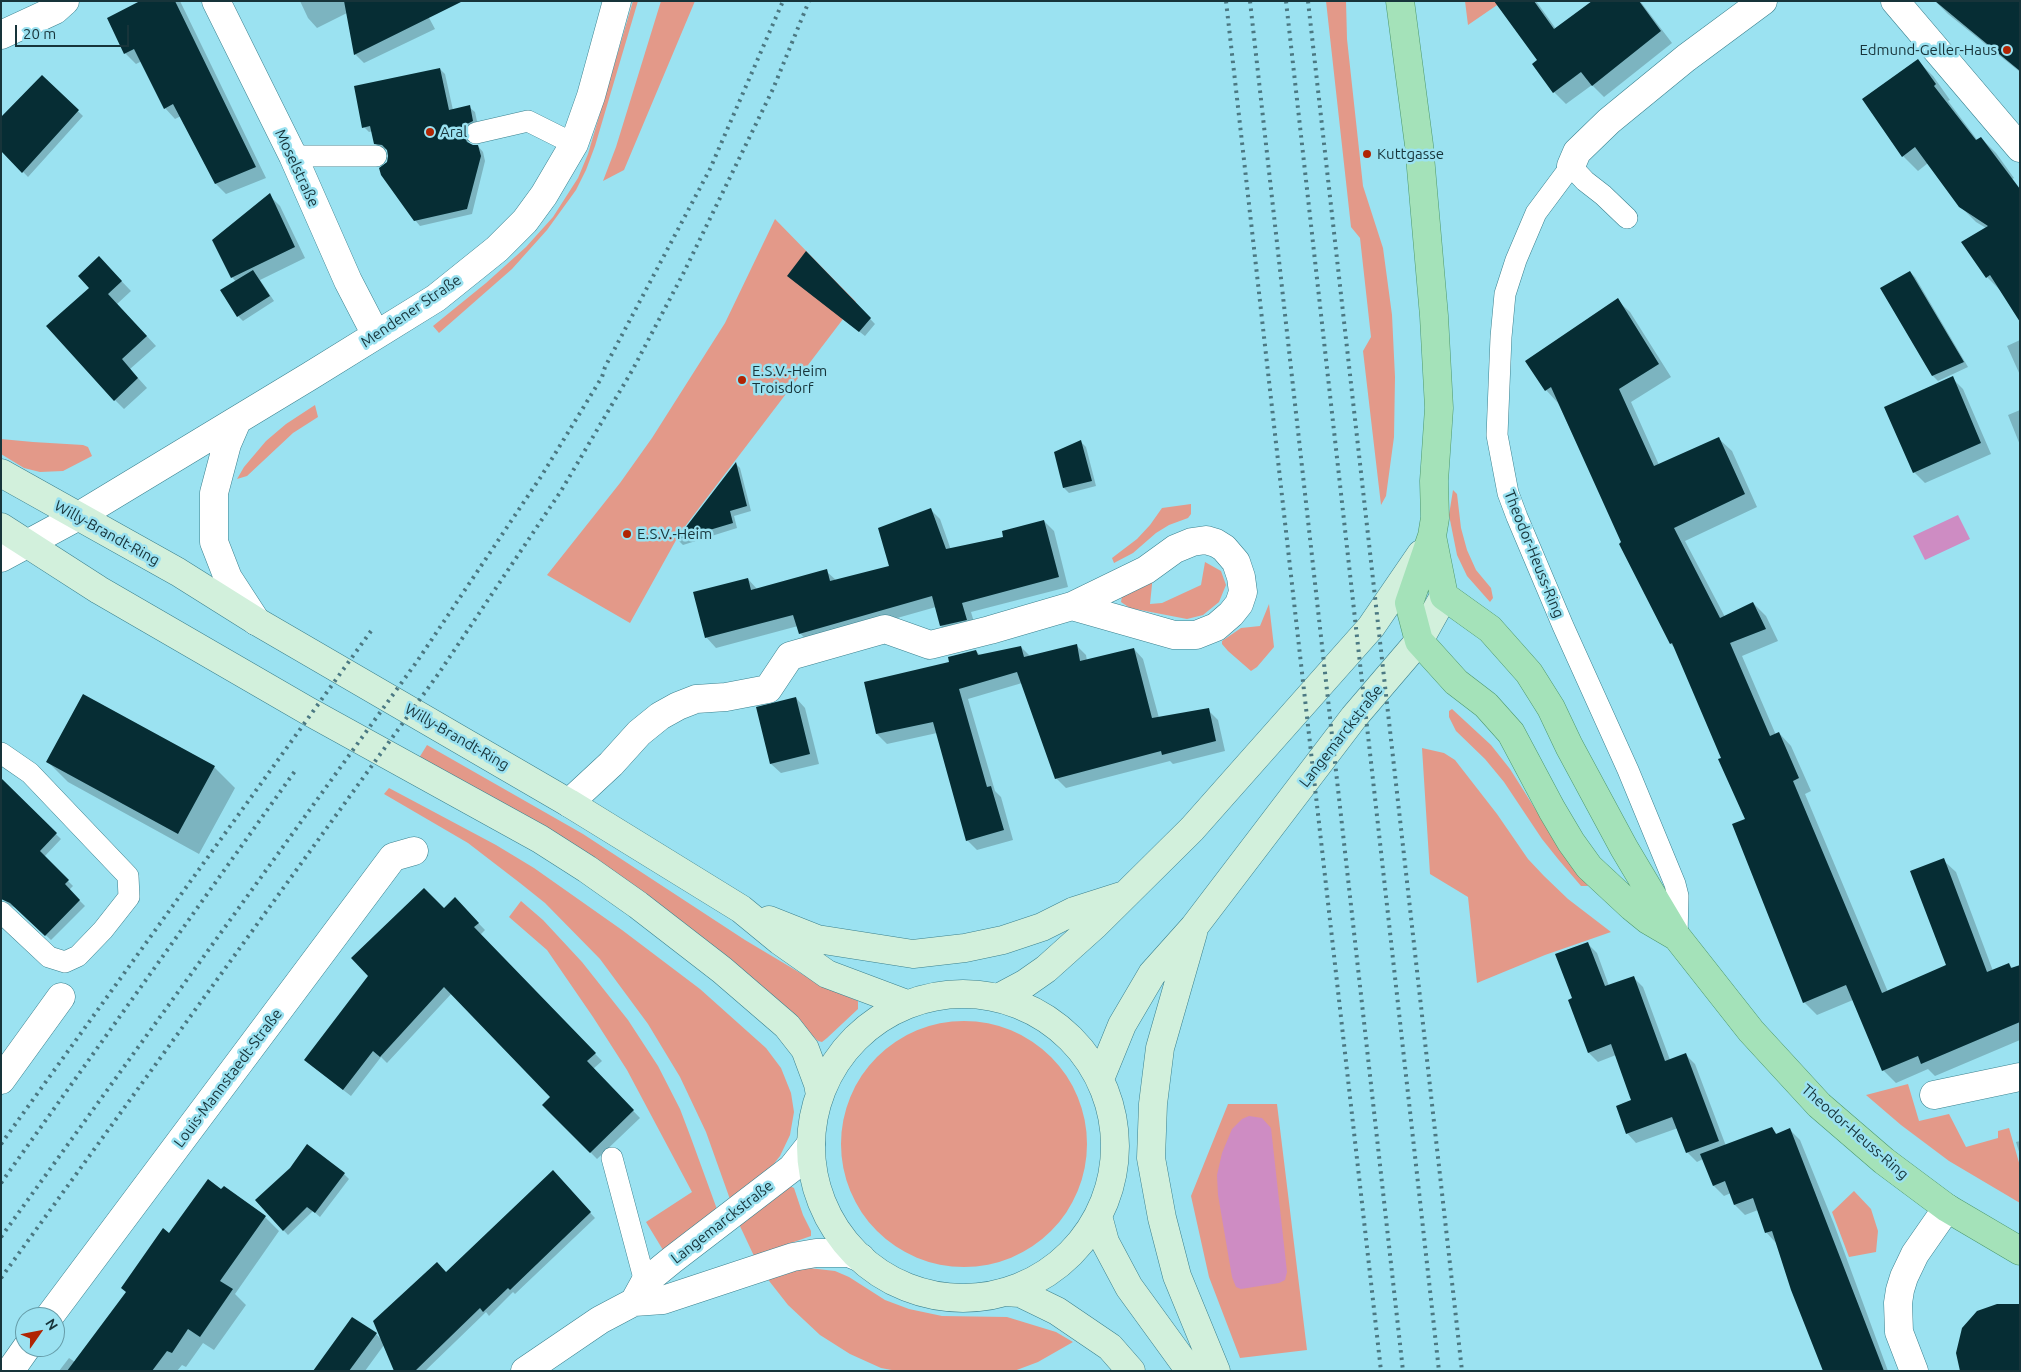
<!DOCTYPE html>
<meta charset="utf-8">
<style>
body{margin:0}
#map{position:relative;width:2021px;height:1372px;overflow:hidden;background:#9be2f1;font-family:Ubuntu,sans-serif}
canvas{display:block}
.frame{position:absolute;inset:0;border:2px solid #17343a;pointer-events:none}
.north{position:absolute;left:15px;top:1307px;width:50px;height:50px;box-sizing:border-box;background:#9be2f1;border:1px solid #669ca8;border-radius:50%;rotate:57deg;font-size:14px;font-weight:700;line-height:20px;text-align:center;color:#17343a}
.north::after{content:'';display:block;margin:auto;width:18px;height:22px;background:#b02403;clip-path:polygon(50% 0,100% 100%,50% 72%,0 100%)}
.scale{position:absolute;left:15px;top:25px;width:114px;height:22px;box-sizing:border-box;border:2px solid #17343a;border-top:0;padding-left:6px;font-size:15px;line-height:18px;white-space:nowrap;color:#17343a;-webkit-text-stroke:4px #9be2f1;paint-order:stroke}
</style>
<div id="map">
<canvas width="2021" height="1372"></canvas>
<div class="frame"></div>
<div class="north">N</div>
<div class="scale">20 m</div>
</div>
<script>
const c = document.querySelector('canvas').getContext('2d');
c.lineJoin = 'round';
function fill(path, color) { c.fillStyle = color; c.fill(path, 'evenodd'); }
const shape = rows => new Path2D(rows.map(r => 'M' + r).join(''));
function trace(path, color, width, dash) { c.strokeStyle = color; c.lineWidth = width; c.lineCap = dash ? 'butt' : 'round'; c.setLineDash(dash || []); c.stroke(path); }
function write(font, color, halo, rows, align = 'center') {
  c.font = font + ' Ubuntu,sans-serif'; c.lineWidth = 5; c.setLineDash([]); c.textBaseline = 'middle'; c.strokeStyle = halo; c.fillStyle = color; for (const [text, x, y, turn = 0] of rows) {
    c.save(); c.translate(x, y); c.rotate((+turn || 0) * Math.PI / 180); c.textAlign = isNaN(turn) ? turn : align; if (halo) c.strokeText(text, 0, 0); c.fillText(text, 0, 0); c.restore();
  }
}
fill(shape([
 [633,1,638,1,595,146,586,170,576,190,547,230,512,269,439,333,433,326,486,283,526,247,553,217,578,178,588,154],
 [661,1,695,1,624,170,603,181,616,147],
 [1326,1,1346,1,1347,39,1363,186,1383,248,1392,315,1395,377,1394,437,1386,496,1381,505,1363,351,1371,337,1360,238,1351,227],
 [1465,1,1503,1,1468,25],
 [775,219,856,302,680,533,630,623,547,575,620,483,652,438,725,323],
 [315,405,318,417,293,433,247,476,237,479,244,467,266,441,286,424],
 [1,439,33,442,83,445,88,447,92,456,63,471,40,472,24,468,1,454],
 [1453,490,1457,494,1461,528,1467,550,1476,570,1491,588,1493,598,1490,602,1467,576,1457,555,1449,515],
 [1191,504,1191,514,1188,518,1169,525,1156,533,1133,553,1114,563,1112,558,1137,539,1150,525,1162,508],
 [1205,562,1221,571,1226,585,1219,602,1203,615,1187,619,1130,608,1121,602,1122,596,1153,575,1150,604,1162,603,1201,585],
 [1269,604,1274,647,1257,667,1251,671,1228,651,1222,644,1222,641,1241,628,1260,626],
 [1452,709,1491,745,1510,769,1563,853,1588,886,1581,886,1558,859,1542,839,1504,782,1485,759,1456,731,1449,717,1449,711],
 [427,745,583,834,745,940,817,983,858,1001,858,1009,827,1038,822,1042,818,1041,801,1025,419,758],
 [1422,748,1444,753,1455,760,1497,814,1528,859,1544,876,1568,899,1611,932,1545,955,1477,983,1468,897,1430,874],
 [389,788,496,845,534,868,622,930,700,989,766,1048,781,1068,791,1093,794,1112,790,1135,780,1156,765,1175,731,1202,706,1132,680,1077,648,1024,600,959,545,903,520,883,468,843,384,794],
 [521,901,543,920,582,962,628,1020,658,1066,680,1109,691,1138,718,1212,663,1250,646,1222,692,1192,627,1070,593,1017,547,950,509,917],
 '841 1144a123 123 0 1 1 246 0a123 123 0 1 1-246 0Z',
 [1908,1084,1919,1121,1949,1114,1966,1147,1998,1138,1998,1131,2009,1128,2020,1166,2020,1203,1949,1161,1901,1125,1866,1095],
 [1228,1104,1277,1104,1307,1350,1240,1358,1209,1277,1191,1196],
 [790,1186,794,1188,803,1215,811,1231,811,1236,754,1256,739,1224],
 [1854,1191,1871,1209,1878,1231,1876,1252,1849,1257,1832,1212],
 [800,1267,835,1271,849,1277,885,1300,909,1309,942,1316,1007,1317,1056,1332,1073,1342,1038,1362,1014,1371,897,1371,881,1368,850,1354,820,1335,788,1305,766,1277]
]), '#e39989');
fill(shape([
 [1958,515,1970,539,1925,560,1913,536],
 [1249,1116,1262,1118,1271,1128,1287,1272,1285,1280,1279,1283,1241,1289,1236,1287,1232,1277,1218,1195,1217,1175,1222,1153,1232,1129,1242,1119]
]), '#ce8cc3');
fill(shape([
 [143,1,180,1,266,178,226,194,216,184,181,116,175,119,165,108,142,61,136,64,125,53],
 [300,1,420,1,435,29,364,63,355,54,347,13,317,28,308,18],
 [1509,1,1536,1,1556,29,1620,1,1640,1,1672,43,1604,97,1592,85,1566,104,1554,92],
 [1935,1,2020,1,2020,72,1948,14],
 [1918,61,1933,76,1950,100,1948,101,1978,141,1981,138,1996,153,2014,178,2009,181,2002,292,1987,277,1986,228,1976,222,1960,206,1928,163,1918,171,1903,156],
 [440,69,445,74,453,110,469,107,475,112,478,126,469,135,468,141,470,145,478,146,483,152,485,161,472,214,420,226,415,220,388,163,388,150,380,148,375,143,373,131,369,132,364,127],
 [42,77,83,116,28,177,4,152,1,153,1,119],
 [269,195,280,206,305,258,260,280,274,301,243,321,238,316,236,282,232,277],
 [807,253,875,324,865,336,794,281],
 [108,267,131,291,117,304,156,346,130,369,147,388,124,409,115,400,91,288],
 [1910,272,1915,277,1968,367,1938,381,1933,376,1882,288],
 [1617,300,1630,312,1671,377,1631,402,1659,465,1719,439,1732,451,1757,507,1685,541,1725,617,1753,603,1766,616,1778,641,1742,656,1776,735,1779,733,1791,746,1811,791,1805,794,1888,992,1947,966,1943,860,1956,872,1993,971,2009,964,2013,969,2020,966,2020,1040,1935,1076,1928,1069,1896,1083,1883,1070,1853,1000,1817,1015,1804,1002,1734,824,1747,819,1722,758,1676,649,1671,644,1558,403,1546,390],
 [2020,340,2020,375,2007,346],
 [1952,378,1963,389,1991,454,1925,483,1914,472],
 [2020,410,2020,445,2008,415],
 [1081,442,1086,447,1096,486,1069,493,1064,488],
 [736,464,740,468,751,511,734,516,737,528,683,545,678,540],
 [930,509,940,519,951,550,1005,538,1044,521,1054,531,1068,587,971,612,976,629,951,635,941,626,936,607,809,643,800,633,798,626,716,648,707,638,695,593,748,579,757,589,826,571,837,581,890,567],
 [1076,645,1086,655,1087,661,1134,649,1143,659,1159,718,1208,710,1218,720,1225,751,1173,764,1170,761,1066,788,1056,778,1022,683,968,699,995,791,1001,797,1013,840,977,850,967,840,937,733,887,744,877,734,865,682,951,663,976,651,981,656,1021,647,1031,657],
 [796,698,805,708,819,764,781,773,771,764,757,708],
 [47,761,214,767,235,788,199,854,68,782],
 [12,791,61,839,44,857,73,886,69,890,85,906,51,940,16,908,9,905,1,897],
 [455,899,485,930,480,935,602,1061,593,1069,640,1118,597,1159,544,1105,552,1097,452,993,387,1063,381,1057,351,1096,312,1066,444,910],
 [1587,943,1597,953,1609,986,1633,977,1643,987,1670,1060,1686,1055,1695,1064,1726,1146,1772,1129,1778,1135,1790,1130,1800,1140,1834,1224,1888,1371,1825,1371,1776,1243,1766,1232,1758,1210,1745,1215,1735,1205,1731,1193,1724,1196,1714,1186,1703,1159,1697,1162,1687,1152,1678,1128,1636,1143,1627,1133,1633,1101,1616,1055,1598,1062,1589,1053,1574,999],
 [2020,1141,2020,1155,2016,1142],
 [553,1172,595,1218,515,1294,513,1292,489,1316,486,1312,425,1371,395,1371,384,1345,365,1371,315,1371,376,1334,383,1341,446,1273],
 [344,1174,349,1179,320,1217,313,1211,288,1235,256,1201],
 [265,1217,279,1231,235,1294,246,1305,214,1350,203,1343,186,1367,182,1365,177,1371,59,1371,69,1358,75,1362,169,1235]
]), '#0003');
fill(shape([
 [140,1,175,1,256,167,215,184,173,104,164,109,134,49,124,54,107,18],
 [344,1,463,1,354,55],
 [1494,1,1534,1,1554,29,1592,1,1639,1,1661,31,1592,86,1581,72,1553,93,1532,64,1537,60],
 [1935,1,2020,1,2020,71,1970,30],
 [1918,59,1936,84,1934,86,1976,140,1981,137,2020,189,2020,322,1990,275,1986,278,1961,242,1988,226,1959,207,1915,147,1902,157,1862,99],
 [440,68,449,110,470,105,473,121,467,124,464,130,464,135,467,142,473,145,478,145,481,156,467,209,414,221,381,175,379,168,387,162,388,156,387,150,382,145,374,144,370,126,362,128,354,86],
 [42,75,79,110,22,173,1,151,1,117],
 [270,193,295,247,231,278,212,240],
 [806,251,871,318,859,332,787,276],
 [99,256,122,281,108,294,147,336,122,359,138,378,114,401,46,326,89,288,78,276],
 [253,270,270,296,237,317,220,290],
 [1910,271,1964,362,1932,376,1880,288],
 [1618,298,1659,364,1619,389,1654,466,1719,437,1745,494,1674,528,1720,618,1753,602,1766,629,1730,643,1770,736,1779,732,1799,778,1793,781,1882,993,1946,965,1910,871,1944,858,1987,972,2009,963,2011,968,2020,965,2020,1022,1921,1064,1918,1056,1882,1071,1846,985,1803,1003,1732,824,1745,819,1718,759,1721,758,1672,643,1670,644,1619,544,1621,542,1551,387,1545,391,1525,361],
 [1953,376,1981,443,1913,473,1884,407],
 [1081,440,1092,481,1063,488,1054,452],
 [736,462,747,506,730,511,733,523,676,540],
 [931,508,946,549,1003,537,1002,531,1044,520,1059,577,962,603,967,620,940,626,932,596,799,634,793,615,705,638,693,592,748,578,751,590,827,569,830,581,889,566,878,528],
 [1077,644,1080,661,1134,648,1152,718,1209,708,1216,741,1162,755,1161,751,1055,779,1017,672,959,689,987,787,991,786,1004,830,966,841,933,722,876,734,864,682,949,662,948,657,976,650,978,655,1021,646,1024,657],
 [83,694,215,766,178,834,46,762],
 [796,697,810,754,770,764,756,707],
 [1,778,57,833,40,851,69,880,65,884,80,900,45,936,10,903,1,899],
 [424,888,444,908,455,897,479,923,474,927,596,1053,587,1061,634,1110,590,1153,542,1105,550,1097,444,987,380,1057,373,1051,343,1090,304,1060,368,976,351,958],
 [1588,942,1605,986,1634,976,1665,1061,1686,1053,1719,1141,1686,1153,1672,1117,1626,1134,1616,1106,1631,1100,1611,1044,1588,1053,1568,1000,1572,998,1555,954],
 [1772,1127,1776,1134,1790,1128,1884,1371,1823,1371,1791,1290,1772,1231,1765,1233,1753,1198,1734,1205,1725,1181,1713,1186,1700,1154],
 [307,1144,345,1173,315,1213,307,1207,283,1231,255,1200,290,1168],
 [553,1170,591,1212,510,1290,508,1288,483,1312,480,1308,415,1371,394,1371,373,1321,437,1262,446,1272],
 [208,1179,221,1189,224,1186,266,1216,220,1281,233,1289,200,1337,188,1329,172,1353,167,1351,152,1371,67,1371,126,1292,121,1288,163,1228,169,1233],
 [1997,1304,2020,1304,2020,1371,1960,1371,1956,1353,1962,1328,1977,1311],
 [352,1317,377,1333,349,1371,313,1371]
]), '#062d34');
const service = shape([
 [476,133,528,121,574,144],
 [293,156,376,156],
 [1627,218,1603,195,1585,181,1571,166,1536,213,1516,260,1505,294,1501,337,1497,435,1508,493,1517,517,1563,626,1628,770,1675,884,1678,896,1677,937],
 [1,753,30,773,128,876,129,897,103,930,78,956,65,962,49,957,1,912],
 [612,1158,645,1282]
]);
const minor = shape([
 [216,1,293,156,348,281,376,335],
 [1895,1,2020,148],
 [1,35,55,10,65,1],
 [1571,166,1577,152,1609,121,1686,58,1763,1],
 [237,421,227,444,214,493,214,542,228,578,256,621],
 [77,517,310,376,436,298,497,249,525,221,544,195,574,144,591,96,617,1],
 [569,803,611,764,639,733,660,716,678,706,696,699,726,697,768,689,790,656,885,629,930,645,990,630,1072,606,1146,570,1175,549,1192,542,1206,540,1216,543,1224,548,1236,562,1241,577,1243,592,1239,604,1231,614,1216,627,1196,635,1174,635,1072,606],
 [1,1080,61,997],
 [1934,1095,2020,1077],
 [634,1302,645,1282,672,1260,792,1168,811,1144],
 [49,1317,393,857,414,851],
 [10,1371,27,1347],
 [525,1371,600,1320,634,1302,663,1300,793,1257,816,1253,849,1253,861,1258],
 [1914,1371,1899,1332,1898,1303,1900,1290,1904,1277,1915,1254,1947,1208]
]);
const tertiary = shape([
 [1,558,77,517]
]);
const secondary = shape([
 [1,473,178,572,256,621,569,803,741,909,780,941,827,974,907,1004],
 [1,527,99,590,308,711,540,839,587,869,638,905,722,970,787,1026,805,1049,818,1084,820,1095],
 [769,920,817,939,913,954,965,948,1003,940,1042,927,1074,911,1121,896],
 [1193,933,1160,1048,1153,1104,1151,1158,1162,1218,1177,1276,1216,1371],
 '811 1146a152 152 0 1 1 304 0a152 152 0 1 1-304 0Z',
 [998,998,1026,983,1046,969,1095,925,1192,829,1371,627,1421,554],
 [1100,1079,1122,1025,1152,974,1194,927,1354,717,1419,641,1444,596],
 [1098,1216,1105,1242,1129,1287,1190,1371],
 [1004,1292,1020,1293,1057,1311,1110,1347,1131,1371]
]);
const primary = shape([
 [1400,1,1419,145,1434,316,1439,408,1434,481,1435,518,1432,536,1409,603,1419,641,1456,682,1486,705,1511,733,1552,810,1571,842,1589,867,1632,907,1648,920,1677,937],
 [1432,536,1444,596,1490,629,1529,673,1551,708,1569,746,1624,848,1677,937,1751,1031,1819,1105,1884,1161,1947,1208,2020,1251]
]);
trace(service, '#3a808e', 22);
trace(minor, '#3a808e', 29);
trace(tertiary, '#3a808e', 29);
trace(secondary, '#3a808e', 29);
trace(primary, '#4c986e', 29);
trace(service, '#fff', 21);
trace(minor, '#fff', 28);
trace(tertiary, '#fff', 28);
trace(secondary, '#d2f0dc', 28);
trace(primary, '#a4e2b9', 28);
trace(shape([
 [1226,1,1381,1371],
 [1250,1,1403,1371],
 [1286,1,1439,1371],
 [1308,1,1462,1371],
 [1,1144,371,631],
 [1,1183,295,771],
 [1,1237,418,660,542,475,602,377,605,367,710,169,783,1],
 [1,1278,439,673,561,491,633,369,683,274,773,89,809,1]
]), '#4b7882', 4, [2.5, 5]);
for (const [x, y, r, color] of [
 [2007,50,5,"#b02403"],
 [430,132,5,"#b02403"],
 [1367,154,5,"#b02403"],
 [742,380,5,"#b02403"],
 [627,534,5,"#b02403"]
]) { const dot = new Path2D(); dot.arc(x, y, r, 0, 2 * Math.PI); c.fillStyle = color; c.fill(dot); trace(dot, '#9be2f1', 2); }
write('15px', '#17343a', '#9be2f1', [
 ["Edmund-Geller-Haus",1997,50,"right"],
 ["Aral",440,132],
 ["Kuttgasse",1377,154],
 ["E.S.V.-Heim",752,371],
 ["Troisdorf",752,388],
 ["E.S.V.-Heim",637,534]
], 'left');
write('15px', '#17343a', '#9be2f1', [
 ["Moselstraße",297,168,65],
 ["Mendener Straße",411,311,-34],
 ["Willy-Brandt-Ring",107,533,29],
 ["Theodor-Heuss-Ring",1534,554,68],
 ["Langemarckstraße",1341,736,-52],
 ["Willy-Brandt-Ring",457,737,30],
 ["Louis-Mannstaedt-Straße",228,1078,-53],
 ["Theodor-Heuss-Ring",1855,1132,41],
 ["Langemarckstraße",722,1222,-38]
]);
</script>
